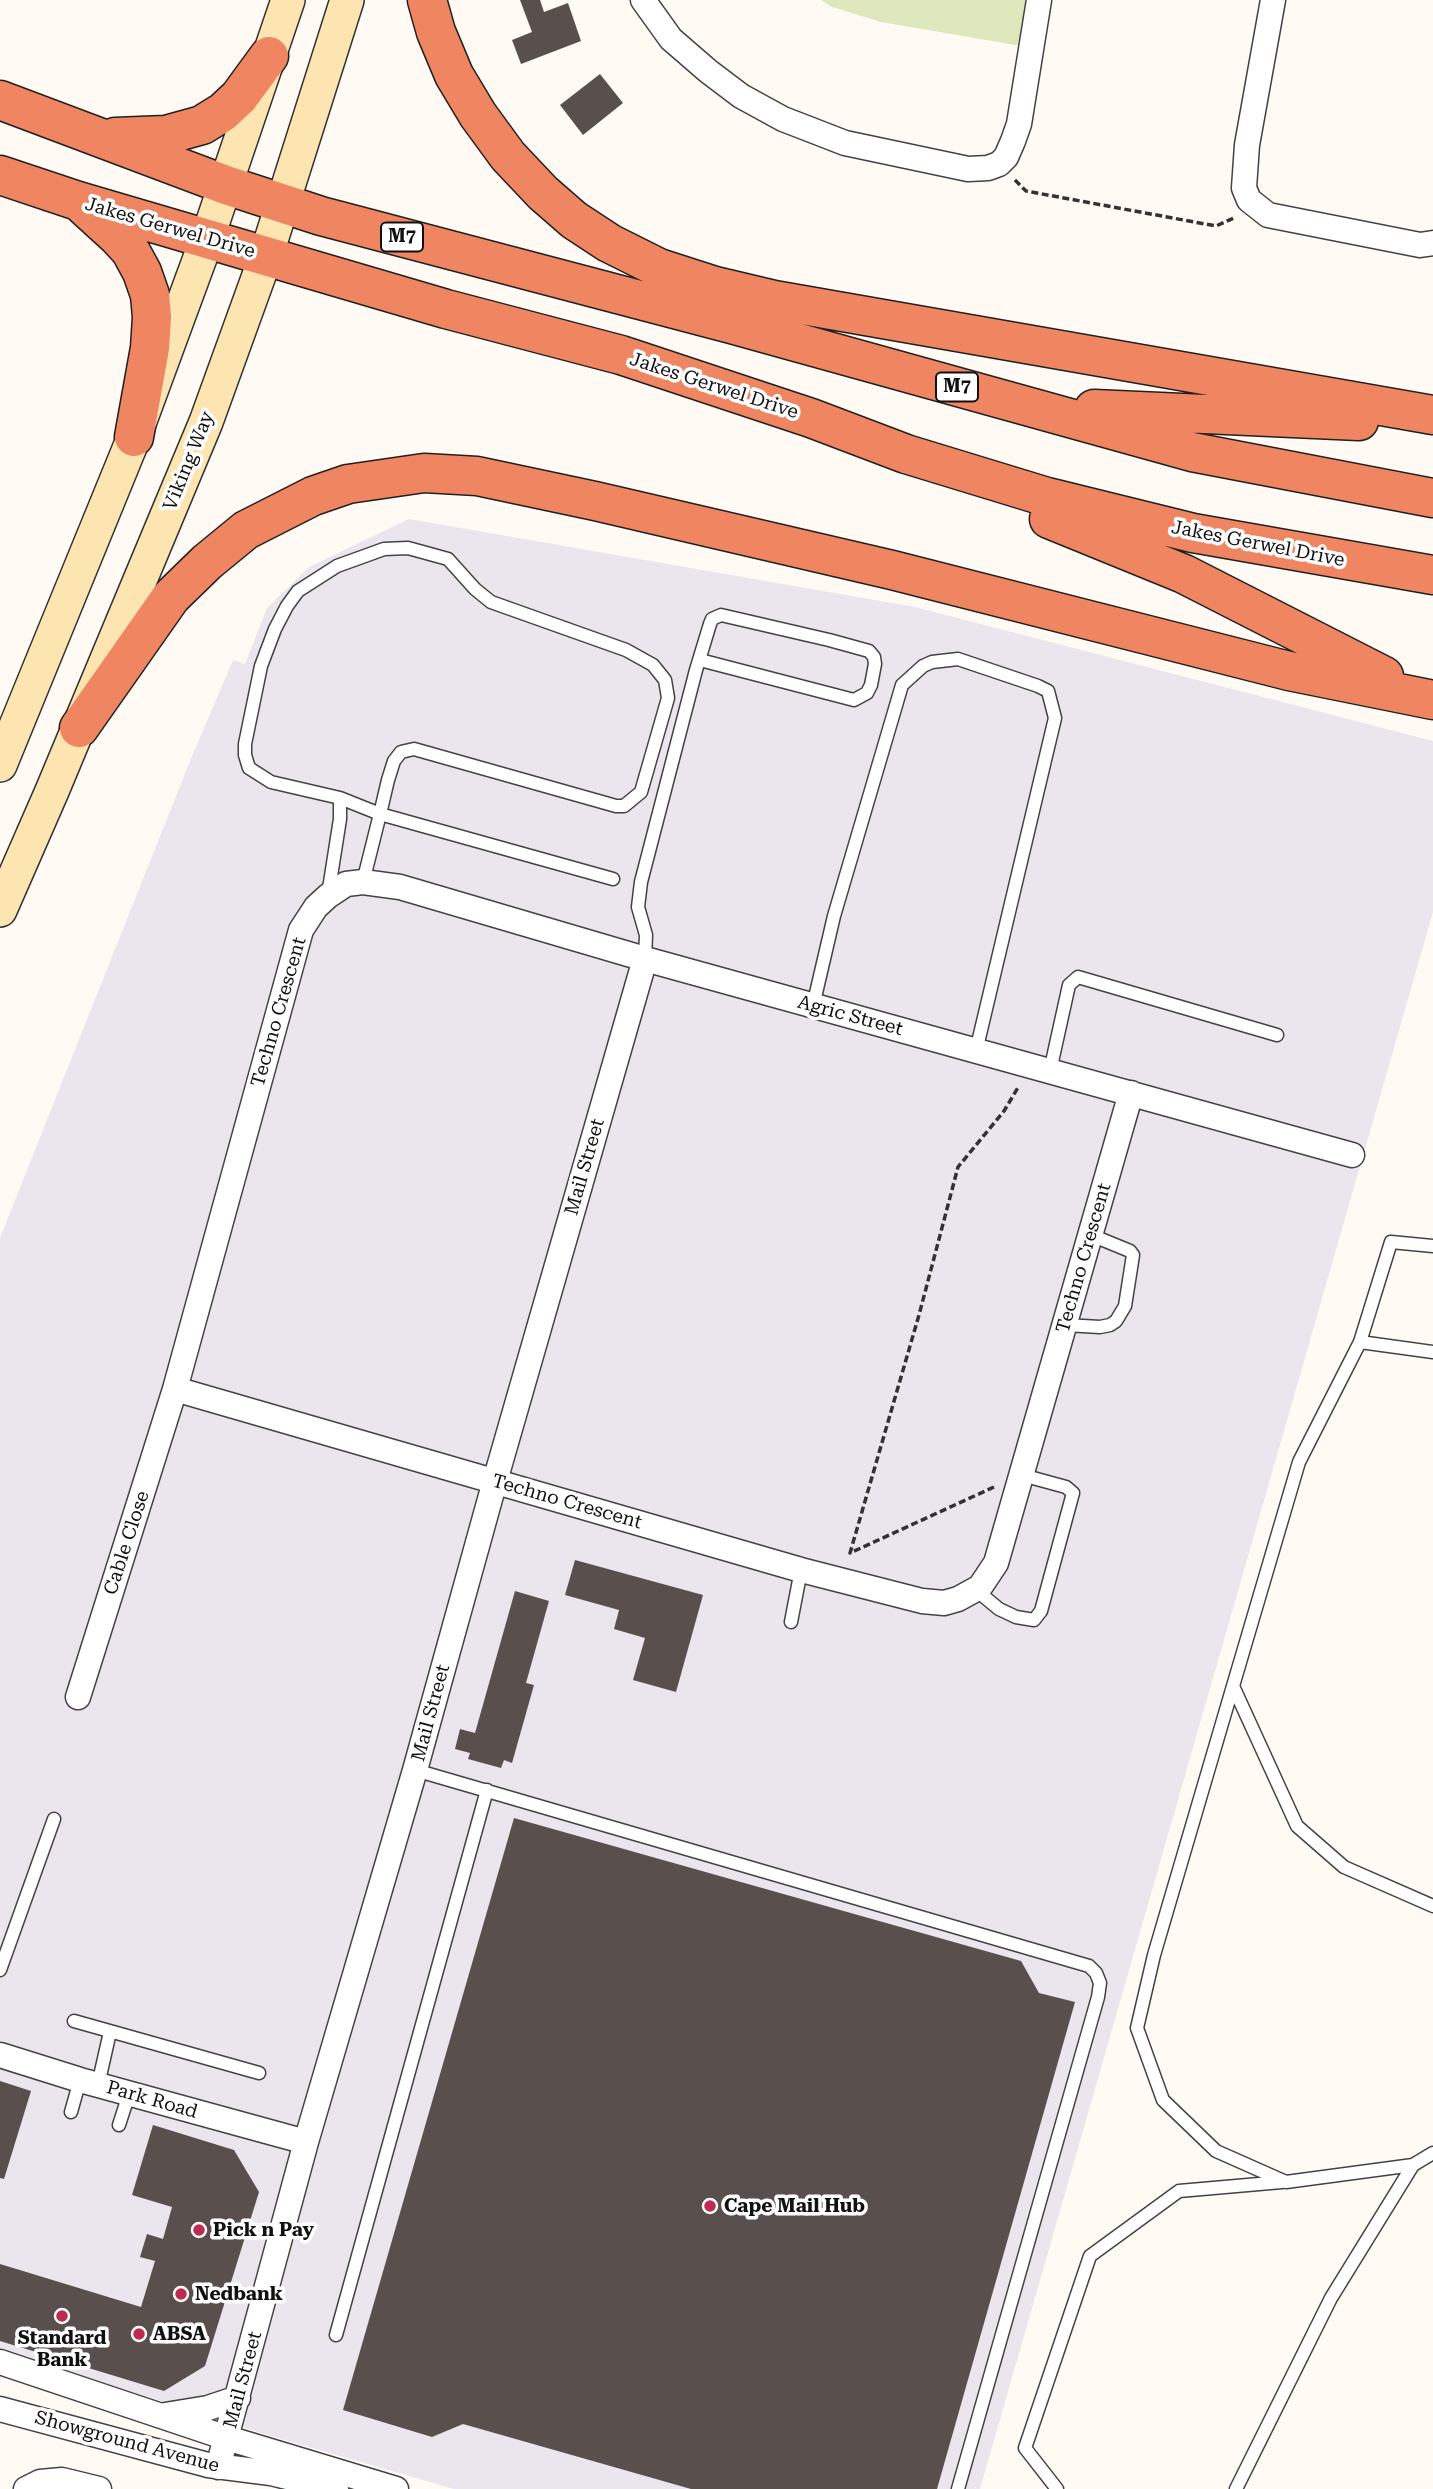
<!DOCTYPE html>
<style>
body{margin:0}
canvas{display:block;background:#fffaf4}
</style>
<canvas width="1433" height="2489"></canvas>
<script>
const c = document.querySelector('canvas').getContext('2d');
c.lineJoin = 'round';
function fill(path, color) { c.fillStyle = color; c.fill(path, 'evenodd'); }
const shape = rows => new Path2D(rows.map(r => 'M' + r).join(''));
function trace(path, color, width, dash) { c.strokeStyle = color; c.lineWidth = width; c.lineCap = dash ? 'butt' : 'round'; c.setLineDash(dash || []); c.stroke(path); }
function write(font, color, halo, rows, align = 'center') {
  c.font = font + ' "Roboto Serif",serif'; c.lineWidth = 7; c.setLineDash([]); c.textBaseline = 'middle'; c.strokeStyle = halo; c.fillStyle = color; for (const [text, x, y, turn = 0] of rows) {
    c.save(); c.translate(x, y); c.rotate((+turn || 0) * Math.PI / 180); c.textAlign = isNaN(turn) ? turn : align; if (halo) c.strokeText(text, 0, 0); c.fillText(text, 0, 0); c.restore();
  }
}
fill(shape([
 [409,519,915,607,1433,741,1433,912,980,2489,454,2489,264,2434,0,2349,0,1238,188,766,233,660,245,664,267,608,309,567]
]), '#ebe5ee');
fill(shape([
 [821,0,1029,0,1021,46,881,22,832,7]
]), '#dde9bd');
fill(shape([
 [520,0,540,0,544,12,568,3,581,41,521,64,512,40,532,32],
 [600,74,623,103,583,135,560,105],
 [575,1560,703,1595,676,1692,633,1680,645,1638,614,1629,619,1610,565,1595],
 [515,1591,549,1601,526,1683,534,1685,512,1763,504,1760,501,1768,468,1759,470,1753,455,1749,460,1729,475,1733],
 [514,1818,1021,1961,1039,1993,1075,2002,937,2489,691,2489,463,2424,432,2437,343,2410],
 [0,2081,31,2091,4,2179,0,2178],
 [153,2125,234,2150,259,2192,205,2366,164,2391,0,2341,0,2264,141,2307,155,2261,140,2257,147,2234,163,2239,172,2207,132,2195]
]), '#594f4d');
const lane = shape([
 [363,882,380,814,388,780,394,761,401,752,414,749,616,806,624,806,641,792,668,698,665,680,653,665,626,650,491,602,475,589,448,559,408,548,384,549,337,566,298,591,287,606,275,629,261,666,245,744,245,755,249,768,271,782,340,798,380,814,613,879],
 [328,895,340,819,340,798],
 [645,959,646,935,638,907,641,882,696,670,710,624,712,619,721,615,829,640,869,651,874,657,875,664,871,685,867,693,854,700,700,660],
 [813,1006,834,916,902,685,923,666,932,662,958,659,1038,686,1048,691,1055,718,976,1051],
 [1050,1071,1069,985,1078,977,1277,1035],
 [1065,1325,1100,1327,1110,1325,1116,1321,1125,1306,1133,1255,1130,1251,1091,1235],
 [1360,1342,1391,1242,1433,1246],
 [1433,1352,1360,1342,1299,1462,1233,1686,1297,1826,1344,1867,1433,1906],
 [976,1590,999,1609,1016,1617,1034,1620,1041,1611,1073,1493,1066,1487,1022,1475],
 [791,1622,801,1570],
 [1233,1686,1154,1955,1137,2028,1163,2100,1216,2151,1286,2182,1413,2165],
 [415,1770,1089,1966,1096,1973,1100,1983,1098,1997,958,2489],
 [0,1970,54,1819],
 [74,2021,259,2073],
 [98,2085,110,2032],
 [71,2112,80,2080],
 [119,2125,129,2094],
 [336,2335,487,1790],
 [1057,2489,1025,2448,1090,2256,1179,2191,1282,2182],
 [1236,2489,1331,2298,1413,2165,1433,2153]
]);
const street = shape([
 [643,0,671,39,708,71,741,96,783,119,845,143,968,169,988,168,999,164,1006,157,1013,141,1019,124,1039,0],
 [1273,0,1247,145,1244,188,1249,200,1268,215,1420,245,1433,243],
 [175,1389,801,1570,922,1601,944,1603,958,1599,980,1587,996,1563,1131,1093],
 [78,1697,175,1389,301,930,316,907,328,896,346,884,363,882,400,887,645,959,1352,1155],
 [0,2055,80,2080,306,2142],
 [0,2362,227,2438,396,2489],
 [0,2409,208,2465,271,2473,336,2489],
 [165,2415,208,2408,238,2398],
 [218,2467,306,2142,415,1770,495,1481,645,959],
 [26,2489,40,2482,62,2480,99,2489]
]);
const secondary = shape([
 [0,765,134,437,207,239,288,0],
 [0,910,52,791,206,422,266,256,347,0]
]);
const highway = shape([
 [427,0,436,32,454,75,478,115,508,156,543,193,574,220,609,243,659,268,715,286,774,300,1433,415],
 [0,100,226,185,321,216,731,324,1192,452,1433,498],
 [115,137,166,135,202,125,223,112,239,97,269,56],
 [0,175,78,201,446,309,621,355,811,418,906,454,1047,497,1193,533,1433,575],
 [84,206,118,237,130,250,142,272,150,295,152,317,150,348,134,437],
 [1094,409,1359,421],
 [1049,519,1184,574,1384,676],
 [79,728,171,597,207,562,246,530,313,496,348,484,424,473,477,476,595,501,892,570,1289,671,1433,700]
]);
trace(lane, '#434343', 15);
trace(street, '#434343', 27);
trace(secondary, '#323232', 36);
trace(highway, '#212121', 41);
trace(shape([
 [1015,180,1026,191,1216,226,1236,217],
 [994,1487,850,1553,919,1315,958,1167,1004,1111,1019,1086]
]), '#323232', 3.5, [7, 3.5]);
trace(lane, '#fff', 12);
trace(street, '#fff', 24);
trace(secondary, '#fce5b1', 33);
trace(highway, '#ef8561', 38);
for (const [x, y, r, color] of [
 [710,2206,7,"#bd2b50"],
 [199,2230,7,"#bd2b50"],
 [181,2294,7,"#bd2b50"],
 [62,2316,7,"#bd2b50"],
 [139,2334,7,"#bd2b50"]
]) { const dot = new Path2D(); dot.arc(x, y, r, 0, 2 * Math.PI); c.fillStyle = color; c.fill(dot); trace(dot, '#fff', 2.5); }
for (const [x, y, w] of [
 [402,237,42],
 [957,387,42]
]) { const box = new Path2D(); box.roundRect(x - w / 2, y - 14.5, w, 29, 5); c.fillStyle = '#fff'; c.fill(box); trace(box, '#101010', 2); }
write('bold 18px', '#101010', null, [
 ["M7",402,237],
 ["M7",957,387]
]);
write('19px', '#101010', '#fff', [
 ["Jakes Gerwel Drive",170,228,16],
 ["Jakes Gerwel Drive",714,386,18],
 ["Viking Way",189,461,-68],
 ["Jakes Gerwel Drive",1258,544,11],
 ["Techno Crescent",279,1012,-74],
 ["Agric Street",850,1016,15],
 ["Mail Street",585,1167,-74],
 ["Techno Crescent",1084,1258,-74],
 ["Techno Crescent",567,1502,16],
 ["Cable Close",127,1543,-72],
 ["Mail Street",431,1713,-75],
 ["Park Road",152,2100,16],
 ["Mail Street",243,2380,-75],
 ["Showground Avenue",127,2442,15]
]);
write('bold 19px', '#101010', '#fff', [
 ["Cape Mail Hub",724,2206],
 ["Pick n Pay",213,2230],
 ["Nedbank",195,2294],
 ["ABSA",153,2334],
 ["Standard",62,2338,"center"],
 ["Bank",62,2360,"center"]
], 'left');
</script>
